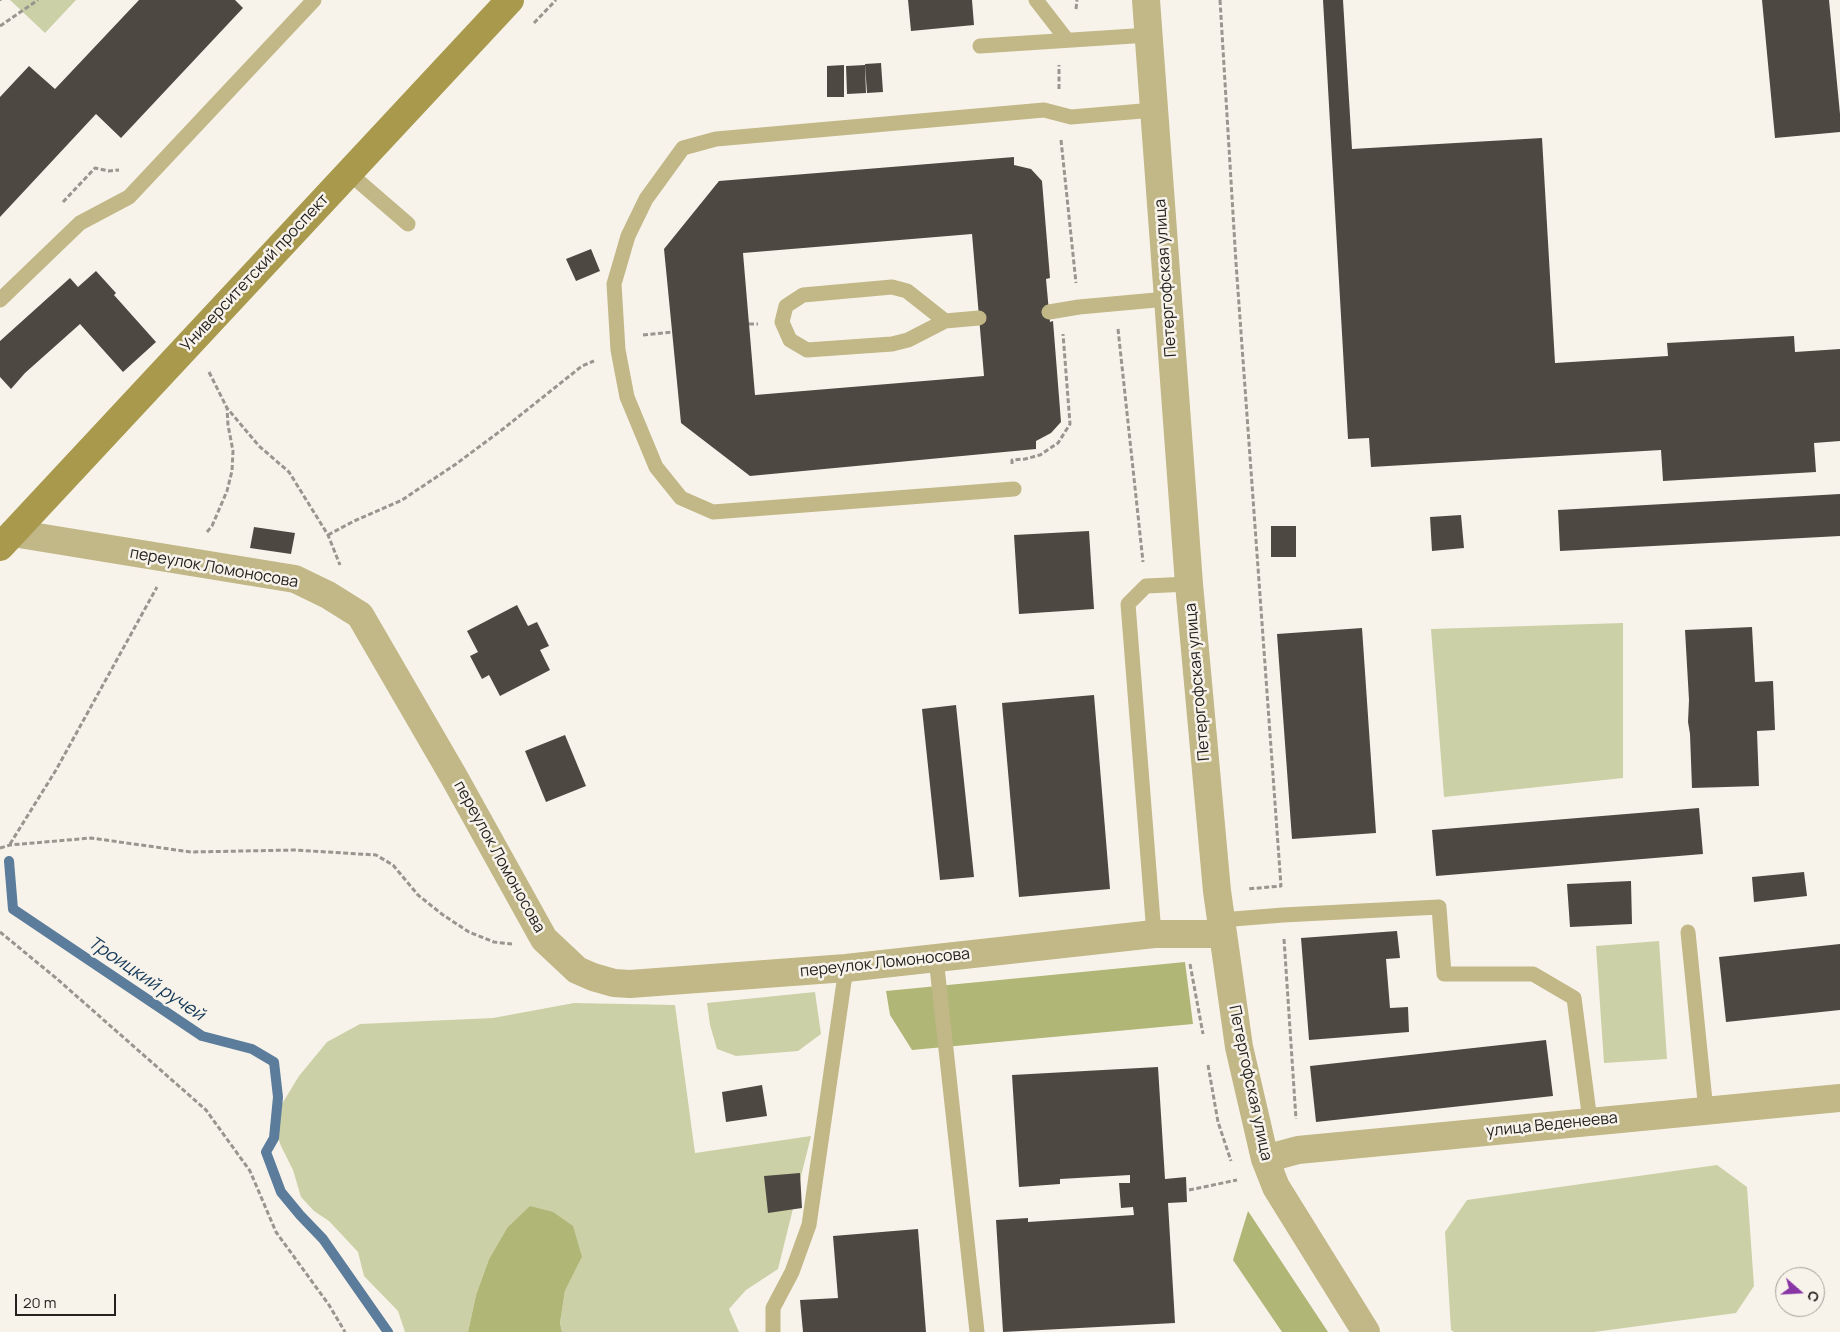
<!DOCTYPE html>
<meta charset="utf-8">
<style>
body{margin:0}
#map{position:relative;width:1840px;height:1332px;overflow:hidden;background:#f8f3ea;font-family:Manrope,sans-serif}
canvas{display:block}
.north{position:absolute;left:1775px;top:1267px;width:50px;height:50px;box-sizing:border-box;background:#f8f3ea;border:1px solid #a39f99;border-radius:50%;rotate:109deg;font-size:14px;font-weight:700;line-height:20px;text-align:center;color:#24221f}
.north::after{content:'';display:block;margin:auto;width:18px;height:22px;background:#8836a5;clip-path:polygon(50% 0,100% 100%,50% 72%,0 100%)}
.scale{position:absolute;left:15px;top:1294px;width:101px;height:22px;box-sizing:border-box;border:2px solid #24221f;border-top:0;padding-left:6px;font-size:15px;line-height:18px;white-space:nowrap;color:#24221f;-webkit-text-stroke:4px #f8f3ea;paint-order:stroke}
</style>
<div id="map">
<canvas width="1840" height="1332"></canvas>
<div class="north">С</div>
<div class="scale">20 m</div>
</div>
<script>
const c = document.querySelector('canvas').getContext('2d');
c.lineJoin = 'round';
function fill(path, color) { c.fillStyle = color; c.fill(path, 'evenodd'); }
const shape = rows => new Path2D(rows.map(r => 'M' + r).join(''));
function trace(path, color, width, dash) { c.strokeStyle = color; c.lineWidth = width; c.lineCap = dash ? 'butt' : 'round'; c.setLineDash(dash || []); c.stroke(path); }
function write(font, color, halo, rows, align = 'center') {
  c.font = font + ' Manrope,sans-serif'; c.lineWidth = 5; c.setLineDash([]); c.textBaseline = 'middle'; c.strokeStyle = halo; c.fillStyle = color; for (const [text, x, y, turn = 0] of rows) {
    c.save(); c.translate(x, y); c.rotate((+turn || 0) * Math.PI / 180); c.textAlign = isNaN(turn) ? turn : align; if (halo) c.strokeText(text, 0, 0); c.fillText(text, 0, 0); c.restore();
  }
}
fill(shape([
 [10,0,76,0,45,33],
 [1623,623,1623,778,1444,797,1431,629],
 [1659,941,1667,1059,1604,1063,1596,946],
 [815,992,821,1034,798,1051,736,1056,717,1049,710,1025,707,1003],
 [574,1003,675,1005,695,1153,811,1136,778,1269,746,1290,729,1309,739,1332,562,1332,560,1323,565,1291,582,1257,507,1228,489,1259,476,1295,468,1332,405,1332,398,1311,364,1276,358,1252,329,1221,314,1211,301,1197,293,1170,281,1146,275,1129,277,1112,299,1076,327,1042,360,1024,493,1018],
 [1717,1165,1747,1187,1754,1286,1736,1313,1594,1332,1454,1332,1451,1330,1445,1232,1467,1200]
]), '#cbd0a6');
fill(shape([
 [1185,962,1193,1024,912,1050,890,1015,886,991],
 [530,1206,553,1212,573,1226,582,1257,565,1291,560,1323,562,1332,468,1332,476,1295,489,1259,507,1228],
 [1248,1211,1328,1332,1282,1332,1233,1260]
]), '#afb676');
trace(shape([
 [9,861,13,909,202,1036,252,1049,274,1062,278,1097,274,1138,266,1152,281,1192,300,1215,323,1239,388,1332]
]), '#5b7c9b', 10);
fill(shape([
 [139,0,235,0,243,8,121,138,96,114,0,217,0,97,29,66,55,89],
 [908,0,972,0,974,25,911,31],
 [1323,0,1343,0,1352,149,1542,138,1555,363,1668,356,1667,343,1794,336,1795,352,1840,349,1840,441,1814,443,1816,472,1663,481,1661,450,1371,467,1369,438,1348,439],
 [1762,0,1829,0,1840,114,1840,132,1775,138],
 [881,63,883,92,867,93,865,64],
 [844,65,844,97,827,97,827,66],
 [865,65,866,93,847,94,846,66],
 [1014,157,1014,165,1031,169,1042,181,1050,278,1046,279,1049,312,1050,322,1053,321,1061,422,1051,433,1036,441,1036,449,750,476,681,423,664,249,719,181],
 [972,234,984,376,755,395,743,253],
 [591,249,600,271,576,281,566,259],
 [96,271,116,293,114,295,156,342,123,372,80,324,25,373,11,389,0,377,0,341,70,278,78,287],
 [1840,494,1840,536,1560,551,1558,510],
 [1461,515,1464,548,1432,551,1430,517],
 [1271,526,1296,526,1296,557,1271,557],
 [254,527,295,533,291,554,250,548],
 [1089,531,1094,609,1019,614,1014,535],
 [517,605,528,626,537,622,549,646,540,650,550,670,500,696,489,675,482,679,470,656,478,652,467,631],
 [1752,627,1755,682,1773,681,1775,730,1757,731,1759,786,1692,788,1690,734,1688,722,1689,700,1685,630],
 [1362,628,1376,833,1292,839,1277,634],
 [1094,695,1110,889,1019,897,1002,703],
 [956,705,974,877,940,880,922,709],
 [565,735,586,786,546,802,525,751],
 [1699,808,1703,854,1436,876,1432,830],
 [1804,872,1807,896,1754,902,1752,877],
 [1631,881,1632,924,1570,927,1567,884],
 [1397,931,1400,958,1386,959,1390,1008,1408,1007,1409,1032,1309,1040,1301,938],
 [1840,944,1840,1010,1726,1022,1719,957],
 [1546,1040,1553,1096,1316,1122,1310,1066],
 [1158,1067,1165,1179,1186,1177,1187,1202,1168,1203,1175,1323,1003,1332,996,1220,1028,1218,1028,1222,1134,1215,1133,1207,1121,1208,1119,1183,1130,1183,1130,1175,1060,1179,1060,1184,1019,1187,1012,1075],
 [762,1085,767,1116,726,1122,722,1092],
 [800,1173,802,1208,768,1213,764,1176],
 [918,1229,926,1332,803,1332,800,1300,838,1298,833,1236]
]), '#4d4942');
trace(shape([
 [1220,0,1236,263,1281,886,1247,889],
 [0,1,0,0],
 [1076,9,1077,0],
 [534,23,556,0],
 [0,26,38,0],
 [1059,89,1059,65],
 [1061,140,1076,283],
 [63,202,95,168,109,171,119,170],
 [749,324,758,324],
 [1118,329,1143,562],
 [643,335,672,332],
 [209,372,227,408,259,446,289,472,328,535,340,565],
 [1012,464,1012,460,1025,459,1040,455,1058,443,1070,424,1063,334],
 [207,532,212,526,227,491,232,471,233,451,228,425,227,408],
 [328,535,354,521,402,500,456,464,503,429,582,366,594,361],
 [10,844,56,770,157,587],
 [0,848,10,845,91,838,191,852,295,850,376,855,393,865,418,895,443,915,469,932,494,942,512,944],
 [0,932,56,978,206,1110,250,1171,276,1232,329,1305,345,1332],
 [1284,939,1296,1119],
 [1190,964,1203,1034],
 [1208,1065,1218,1122,1231,1161],
 [1189,1190,1237,1180]
]), '#99958f', 3, [5, 2.5]);
trace(shape([
 [1036,0,1067,40],
 [980,46,1149,35],
 [349,173,408,224],
 [0,300,80,223,129,197,314,0],
 [1049,312,1079,307,1167,299],
 [945,321,908,340,892,344,807,350,790,340,782,322,786,306,803,295,892,287,907,291,945,321,979,318],
 [1014,489,713,512,681,498,656,467,627,397,618,350,614,284,628,236,646,199,683,148,716,139,1044,110,1071,117,1154,110],
 [1221,920,1283,915,1439,907,1444,974,1533,974,1574,998,1590,1121],
 [1688,932,1706,1111],
 [1154,934,1128,604,1146,586,1189,584],
 [936,958,977,1332],
 [773,1332,773,1308,792,1272,809,1225,846,968]
]), '#c1b787', 15);
trace(shape([
 [1146,0,1189,584,1217,891,1239,1047,1265,1159,1276,1187,1366,1332],
 [13,533,295,579,328,595,360,615,454,777,544,939,577,970,593,977,614,983,630,984,846,968,1154,934,1222,934],
 [1265,1159,1298,1150,1840,1098]
]), '#c1b787', 28);
trace(shape([
 [0,547,510,0]
]), '#a8994c', 28);
write('16px', '#24221f', '#f8f3ea', [
 ["Университетский проспект",255,273,-47],
 ["Петергофская улица",1166,278,-94],
 ["переулок Ломоносова",214,568,10],
 ["Петергофская улица",1198,682,-95],
 ["переулок Ломоносова",499,857,61],
 ["переулок Ломоносова",885,963,-6],
 ["Петергофская улица",1250,1083,78],
 ["улица Веденеева",1552,1125,-6]
]);
write('italic 18px', '#123756', '#f8f3ea', [
 ["Троицкий ручей",146,979,34]
]);
</script>
